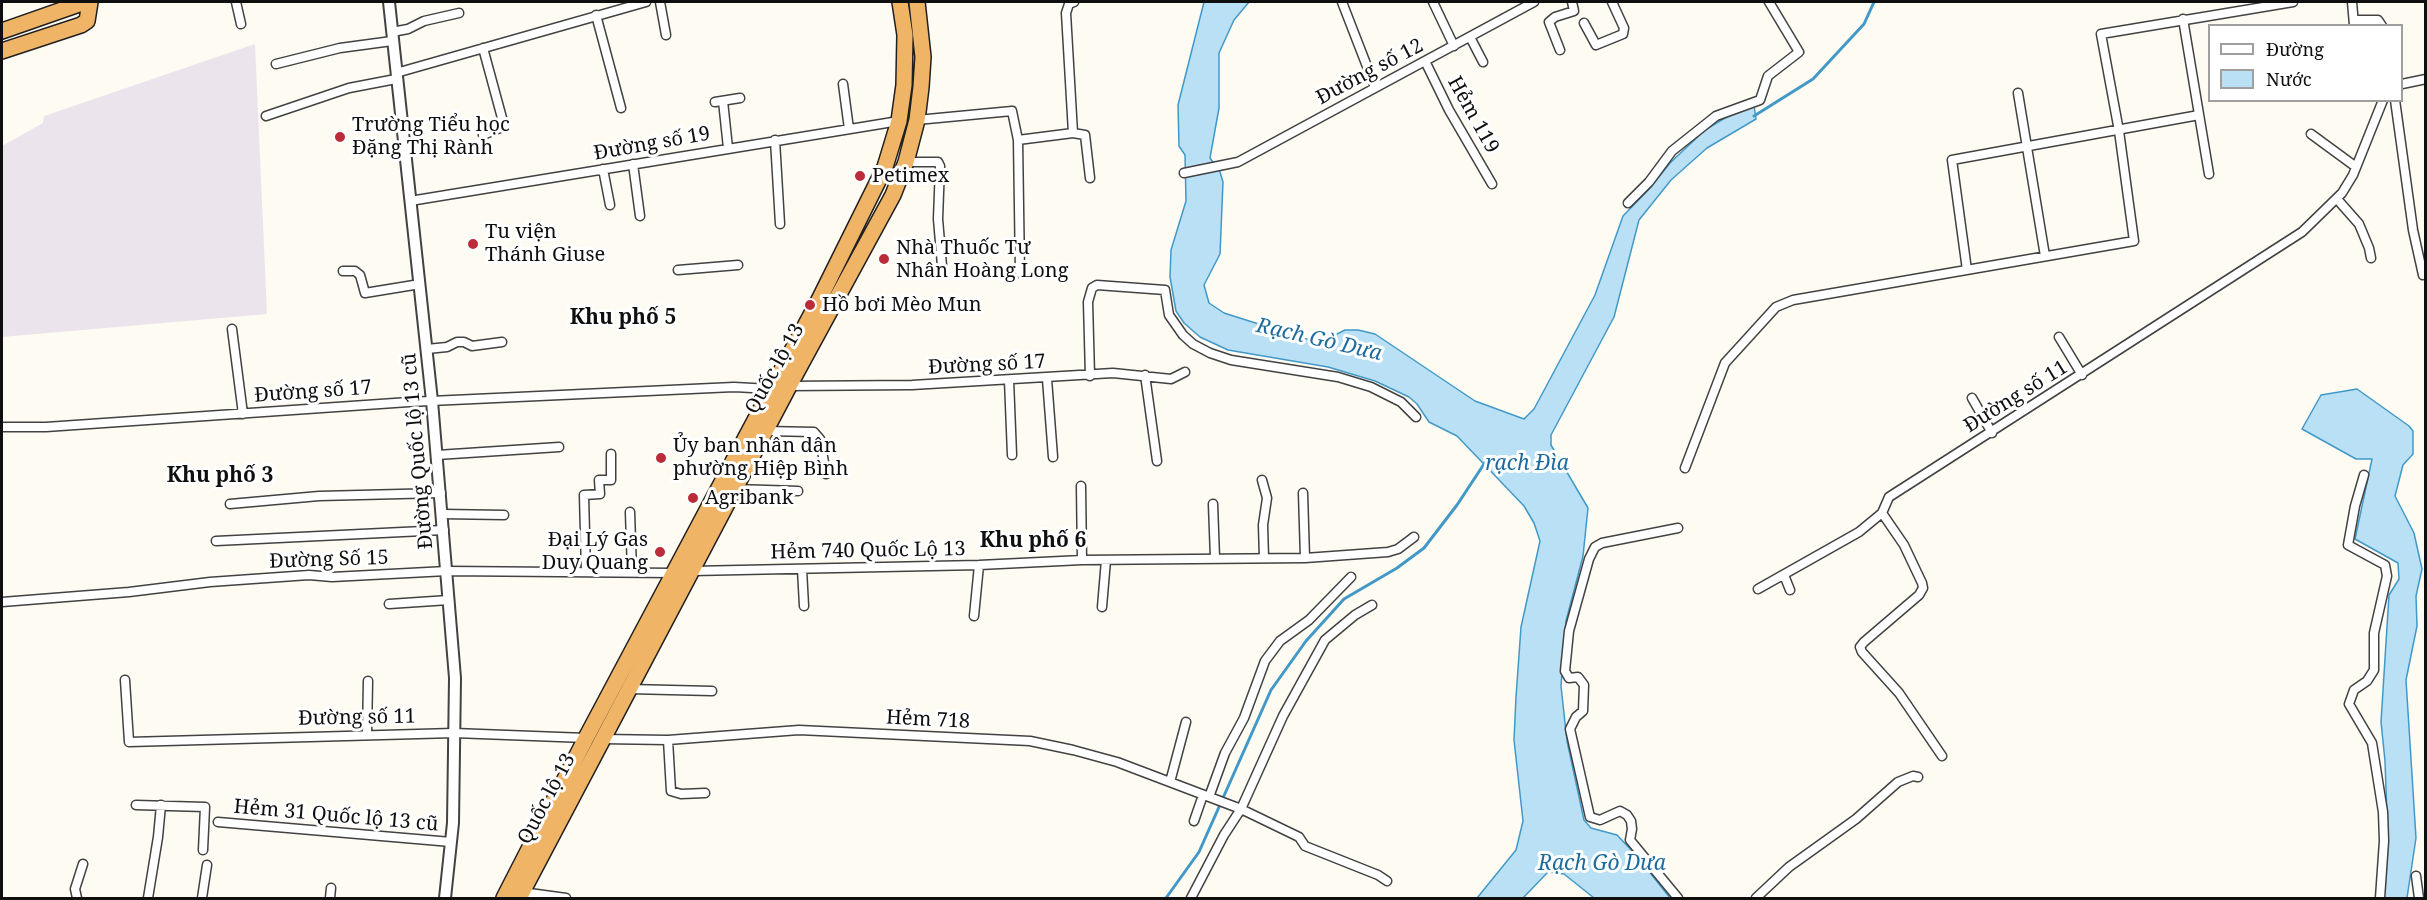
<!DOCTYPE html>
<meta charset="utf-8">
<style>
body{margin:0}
#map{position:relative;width:2427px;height:900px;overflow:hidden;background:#fefbf2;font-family:"Noto Serif",serif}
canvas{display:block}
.frame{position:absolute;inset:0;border:3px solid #0f0f0f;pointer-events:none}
.legend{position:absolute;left:2208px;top:24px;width:195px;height:78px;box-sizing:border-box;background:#fff;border:2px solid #9f9f9f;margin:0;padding:8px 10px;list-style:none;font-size:18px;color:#0f0f0f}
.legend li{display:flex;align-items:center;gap:12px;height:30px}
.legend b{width:30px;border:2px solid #9f9f9f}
</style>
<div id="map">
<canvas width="2427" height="900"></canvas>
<div class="frame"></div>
<ul class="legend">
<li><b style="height:8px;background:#fff"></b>Đường</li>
<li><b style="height:16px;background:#b9e0f4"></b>Nước</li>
</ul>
</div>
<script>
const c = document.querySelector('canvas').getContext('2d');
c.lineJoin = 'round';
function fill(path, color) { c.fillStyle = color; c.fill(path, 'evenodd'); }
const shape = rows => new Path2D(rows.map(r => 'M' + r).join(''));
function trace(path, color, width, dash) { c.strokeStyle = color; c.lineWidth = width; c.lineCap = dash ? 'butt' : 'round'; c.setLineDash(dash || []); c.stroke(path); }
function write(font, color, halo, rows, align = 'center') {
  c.font = font + ' "Noto Serif",serif'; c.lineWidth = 6; c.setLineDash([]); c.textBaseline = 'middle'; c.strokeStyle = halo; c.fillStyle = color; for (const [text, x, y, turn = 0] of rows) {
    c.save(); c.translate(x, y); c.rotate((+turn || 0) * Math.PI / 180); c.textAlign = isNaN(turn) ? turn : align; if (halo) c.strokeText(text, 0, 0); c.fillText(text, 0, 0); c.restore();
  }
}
fill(shape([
 [255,44,267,314,2,337,2,146,43,123,44,116]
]), '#ece4ed');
const water = shape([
 [1204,2,1249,2,1234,20,1219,53,1219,108,1210,158,1220,172,1223,182,1220,254,1204,285,1209,303,1224,313,1306,339,1331,337,1345,330,1358,330,1375,334,1475,401,1524,419,1534,409,1595,295,1623,216,1650,188,1670,163,1705,130,1725,118,1754,105,1756,119,1707,148,1671,180,1639,220,1614,317,1551,435,1551,445,1588,508,1583,556,1566,621,1561,686,1567,741,1584,820,1591,828,1617,835,1637,856,1670,898,1594,898,1564,874,1548,872,1523,898,1477,898,1516,850,1523,821,1514,740,1516,697,1521,627,1540,541,1534,523,1524,506,1457,436,1429,422,1417,404,1409,397,1375,381,1328,367,1228,350,1200,337,1184,323,1176,311,1170,277,1171,250,1186,201,1185,155,1179,146,1178,105,1204,2],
 [2357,389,2409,426,2413,431,2413,454,2403,465,2395,496,2414,533,2422,569,2416,596,2417,626,2406,680,2416,838,2407,898,2383,898,2387,818,2385,761,2381,722,2389,595,2399,579,2398,563,2355,539,2372,459,2356,459,2302,429,2321,395,2357,389]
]);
fill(water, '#b9e0f4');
trace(water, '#4299c8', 1.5);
trace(shape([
 [1754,116,1813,79,1864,24,1874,2],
 [1166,898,1199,852,1271,690,1306,641,1344,599,1397,568,1424,548,1457,505,1486,461]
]), '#4299c8', 3);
const minor = shape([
 [236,2,241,24],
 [660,2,666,35],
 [1342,2,1375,87],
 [1433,2,1454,46],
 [2352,2,2354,25],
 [596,15,621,108],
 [2183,19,2209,174],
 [2354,20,2378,20,2382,26],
 [1584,23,1596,45,1623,34,1624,28,1612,2],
 [392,32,408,29,424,21,459,13],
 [1470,37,1483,62],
 [483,48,502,118,500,128,483,135],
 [1560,50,1549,22,1555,17,1574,11,1572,2],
 [1425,61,1449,110,1492,184],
 [276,64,340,48,392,41],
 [396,73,646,2],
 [843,84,849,129],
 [2402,84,2426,79],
 [2018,93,2045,256],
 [2395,100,2413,230,2423,275],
 [723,101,728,148],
 [715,102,740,98],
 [266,116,349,88,396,79],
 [917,120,1012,111,1018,140,1020,273],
 [1073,133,1066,13,1069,4,1074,2],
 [2311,134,2356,167],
 [775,140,780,224],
 [1018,140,1073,133,1085,135,1090,178],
 [906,162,938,162,940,166,938,219,942,266],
 [633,164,640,216],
 [603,169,610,205],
 [1184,173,1238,162,1534,2],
 [2337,199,2359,224,2369,248,2371,258],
 [410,201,899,121],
 [1628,203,1649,182,1672,151,1716,116,1760,100,1768,76,1799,52,1769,2],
 [678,270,738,265],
 [1967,270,1952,160,2199,115],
 [343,271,355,271,360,275,365,293,420,284],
 [232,329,243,414],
 [2059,337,2082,375],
 [427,349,447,347,457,342,464,342,472,346,502,342],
 [1145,375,1157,461],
 [1090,376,1088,302,1092,288,1097,285,1165,290,1169,315,1183,335,1193,344,1210,353,1231,360,1338,377,1371,387,1401,402,1416,417],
 [1047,379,1053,457],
 [1009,380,1012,455],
 [789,386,912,385,1113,373,1171,379,1185,372],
 [1972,398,1992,433],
 [2,427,46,427,409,402,734,387,771,389],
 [765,431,814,432,820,439,826,474],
 [437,455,559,447],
 [1685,468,1725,363,1776,307,1793,300,2134,241,2119,131,2101,34,2293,2],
 [2364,475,2355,506,2348,545,2385,565,2387,576,2374,633,2374,670,2367,681,2354,690,2349,704,2372,743,2383,812,2384,841,2380,898],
 [1262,480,1267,498,1263,525,1264,558],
 [1081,486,1082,560],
 [735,489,798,491],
 [1303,493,1305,558],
 [230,504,319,496,441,493],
 [1213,504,1215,558],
 [630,512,632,572],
 [1882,513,1904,545,1922,583,1923,588,1919,595,1864,642,1860,647,1862,652,1899,693,1942,756],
 [442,514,504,515],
 [216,541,444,530],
 [802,569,804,606],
 [692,571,979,565,1082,560,1305,558,1388,552,1398,549,1414,537],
 [586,572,584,495,600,494,599,480,611,480,611,454],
 [1784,575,1790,590],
 [1758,589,1859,532,1882,513,1889,497,2302,232,2342,193,2353,175,2383,100],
 [2,602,129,592,210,582,309,575,332,577,447,571,674,573],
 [389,604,449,600],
 [1102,607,1106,560],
 [974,616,979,565],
 [125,680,129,742,454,733,586,738],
 [629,689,712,691],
 [367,734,368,681],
 [602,739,668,740,799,730,1030,741,1073,750,1117,762,1241,809,1299,837,1305,846,1378,875,1387,881],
 [668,740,671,791,681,794,705,793],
 [1170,782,1186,722],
 [1209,797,1225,753,1244,718,1265,661,1280,641,1309,620,1351,577],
 [136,805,205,807,203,850],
 [1194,821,1203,795],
 [218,822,451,842],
 [2416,876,2419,898],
 [522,892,566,898],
 [77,898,75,889,83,864],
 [148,898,158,837,161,805],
 [202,898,207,865],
 [330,898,331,888],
 [1191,898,1224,835,1241,809,1283,716,1325,640,1355,615,1372,605],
 [1678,898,1630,840,1632,829,1631,821,1627,815,1620,811,1600,820,1590,817,1570,729,1576,717,1583,711,1584,685,1578,677,1569,678,1565,671,1569,631,1589,559,1595,547,1602,543,1678,528],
 [1756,898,1789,867,1856,819,1898,782,1913,776,1918,777]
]);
const tertiary = shape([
 [389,2,432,401,455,678,453,823,445,898]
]);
const trunk = shape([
 [2,31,85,2],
 [2,51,81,25,87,21,90,2],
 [504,898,586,738,819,300,885,167,899,121,904,85,905,35,900,2],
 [519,898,789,386,893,195,906,162,917,120,921,87,923,57,917,2]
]);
trace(minor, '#424242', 11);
trace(tertiary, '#424242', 14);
trace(trunk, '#202020', 18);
trace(minor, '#fff', 8);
trace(tertiary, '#fff', 10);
trace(trunk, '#f0b467', 15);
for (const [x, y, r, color] of [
 [340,137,6,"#ba2c39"],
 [860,176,6,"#ba2c39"],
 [473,244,6,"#ba2c39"],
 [884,259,6,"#ba2c39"],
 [810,305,6,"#ba2c39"],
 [661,458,6,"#ba2c39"],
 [693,498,6,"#ba2c39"],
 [660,552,6,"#ba2c39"]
]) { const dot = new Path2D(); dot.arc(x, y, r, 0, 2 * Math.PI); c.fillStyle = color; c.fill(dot); trace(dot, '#fff', 2); }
write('20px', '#0f0f0f', '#fff', [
 ["Đường số 12",1370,72,-28],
 ["Hẻm 119",1473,115,61],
 ["Đường số 19",652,144,-10],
 ["Đường số 17",987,365,-3],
 ["Quốc lộ 13",775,369,-61],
 ["Đường số 17",313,392,-4],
 ["Đường số 11",2016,397,-32],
 ["Đường Quốc lộ 13 cũ",418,451,-95],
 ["Hẻm 740 Quốc Lộ 13",868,551,-1],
 ["Đường Số 15",329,560,-2],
 ["Đường số 11",357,718,-1],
 ["Hẻm 718",928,720,3],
 ["Quốc lộ 13",547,799,-62],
 ["Hẻm 31 Quốc lộ 13 cũ",336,816,5]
]);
write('20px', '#0f0f0f', '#fff', [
 ["Trường Tiểu học",352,125],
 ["Đặng Thị Rành",352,148],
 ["Petimex",872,176],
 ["Tu viện",485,232],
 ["Thánh Giuse",485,255],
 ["Nhà Thuốc Tư",896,248],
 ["Nhân Hoàng Long",896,271],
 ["Hồ bơi Mèo Mun",822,305],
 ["Ủy ban nhân dân",673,446],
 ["phường Hiệp Bình",673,469],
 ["Agribank",705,498],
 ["Đại Lý Gas",648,540,"right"],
 ["Duy Quang",648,563,"right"]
], 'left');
write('bold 21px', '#0f0f0f', '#fff', [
 ["Khu phố 5",623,318],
 ["Khu phố 3",220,476],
 ["Khu phố 6",1033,541]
]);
write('italic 21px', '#1d6b9d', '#fff', [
 ["Rạch Gò Dưa",1319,340,13],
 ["rạch Đìa",1527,464],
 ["Rạch Gò Dưa",1602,864]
]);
</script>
